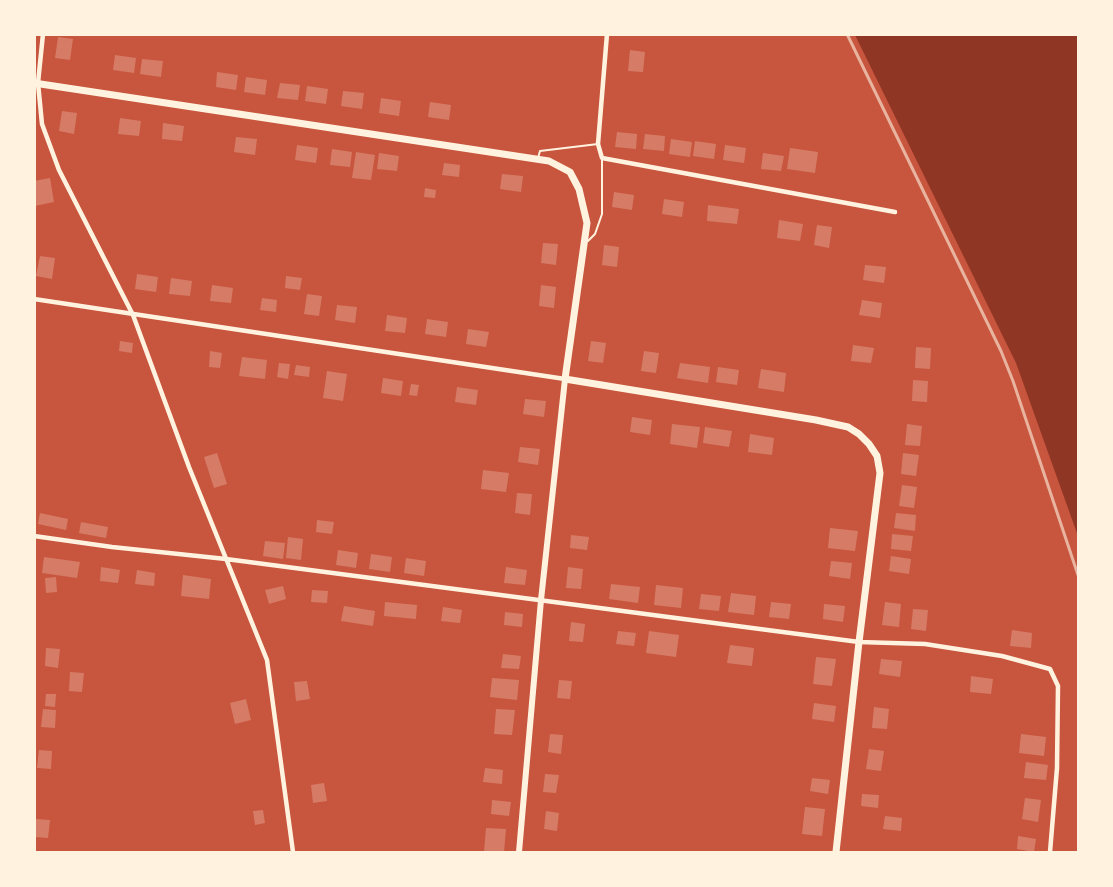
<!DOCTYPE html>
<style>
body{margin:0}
#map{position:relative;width:1113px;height:887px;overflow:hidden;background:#c8553d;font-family:Overpass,sans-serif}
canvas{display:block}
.frame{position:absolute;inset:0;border:36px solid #fff3e0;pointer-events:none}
</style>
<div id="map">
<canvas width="1113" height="887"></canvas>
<div class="frame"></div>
</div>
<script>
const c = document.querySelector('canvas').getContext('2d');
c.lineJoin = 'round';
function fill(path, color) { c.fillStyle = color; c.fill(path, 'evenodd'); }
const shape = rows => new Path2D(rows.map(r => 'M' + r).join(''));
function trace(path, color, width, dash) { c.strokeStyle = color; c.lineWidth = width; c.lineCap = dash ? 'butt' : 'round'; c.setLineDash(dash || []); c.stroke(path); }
fill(shape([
 [855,35,1078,35,1078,536,1016,363]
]), '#8f3625');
fill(shape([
 [58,37,73,39,70,60,55,58],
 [630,50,645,52,643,72,628,71],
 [115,55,136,58,134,73,113,70],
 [142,59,163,61,161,77,140,74],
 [217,72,238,75,236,90,216,87],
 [246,77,267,80,265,95,244,92],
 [280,83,300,85,298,100,277,98],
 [307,86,328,89,326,104,305,101],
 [343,91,364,93,362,109,341,106],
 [381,98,401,101,399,116,379,113],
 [430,102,451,105,449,120,428,117],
 [62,111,77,113,74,134,59,131],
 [120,118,141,121,139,136,118,134],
 [163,123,184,126,182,141,162,139],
 [617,132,637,134,636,149,615,147],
 [645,134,665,136,664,151,643,149],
 [236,137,257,139,255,155,234,152],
 [671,139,692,142,690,157,669,154],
 [695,141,716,144,714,159,693,156],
 [297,145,318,148,316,163,295,160],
 [725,145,746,148,744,163,723,160],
 [790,148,818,152,815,173,787,169],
 [332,149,352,152,350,167,330,165],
 [356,152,375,155,371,180,352,178],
 [379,153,399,156,397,171,377,169],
 [763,153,784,156,781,171,761,169],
 [444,163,460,165,459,177,442,175],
 [502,174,523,176,521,192,500,189],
 [50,178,54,202,35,206,34,181],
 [425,188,436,190,435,198,424,197],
 [614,192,634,195,632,210,612,207],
 [664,199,684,202,682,217,662,214],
 [708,205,739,209,737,224,707,221],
 [779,220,803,224,800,241,777,238],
 [817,225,832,227,829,248,814,245],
 [543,243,558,244,556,265,541,263],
 [604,245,619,247,617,267,602,265],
 [40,256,55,258,52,279,36,276],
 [865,265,886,267,884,283,863,280],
 [137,274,158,277,156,292,135,289],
 [286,276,302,278,300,290,285,288],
 [171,278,192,281,190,296,169,294],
 [212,285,233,288,231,303,210,301],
 [541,285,556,287,554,308,539,306],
 [307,294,322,296,319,316,304,314],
 [262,298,277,300,276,312,260,310],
 [862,300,882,303,880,318,859,315],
 [337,305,357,307,355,323,335,320],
 [387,315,407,318,405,333,385,331],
 [427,319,448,322,446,337,425,334],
 [468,329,489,332,486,347,466,344],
 [120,341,133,343,132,353,119,351],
 [591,341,606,343,603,363,588,361],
 [853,345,874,348,871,363,851,361],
 [916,347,931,348,930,369,915,368],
 [210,351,222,353,220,368,209,367],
 [644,351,659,353,656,373,641,371],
 [242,357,267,360,265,379,239,376],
 [279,363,290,364,288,379,277,377],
 [680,363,710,367,708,383,677,378],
 [296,365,310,367,309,377,294,375],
 [718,367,739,370,737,385,716,382],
 [761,369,786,373,784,392,758,388],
 [327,371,347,374,343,401,323,398],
 [383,378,403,381,401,396,381,393],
 [913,380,928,381,927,402,912,401],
 [411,384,419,385,417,396,409,395],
 [457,387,478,390,476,405,455,402],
 [525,399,546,401,544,417,523,414],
 [632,417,652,420,650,435,630,432],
 [672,424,700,427,697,448,670,444],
 [907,424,922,426,920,446,905,445],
 [705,427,732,431,729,447,703,443],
 [750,434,774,438,772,455,748,452],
 [520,447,540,449,538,465,518,462],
 [217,453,227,484,214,488,204,457],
 [903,453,919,455,916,476,901,474],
 [483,470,509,473,506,492,481,489],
 [902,485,917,487,914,508,899,506],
 [517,493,532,494,530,515,515,513],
 [40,513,68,519,66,530,38,524],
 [896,513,916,515,915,531,894,528],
 [317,520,334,522,332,534,316,532],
 [81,522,108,527,106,538,79,533],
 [830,528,858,531,855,551,828,548],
 [892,534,913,536,911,551,891,549],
 [571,535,589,537,587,550,570,548],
 [288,537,303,539,301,560,286,558],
 [265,541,285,543,283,559,263,556],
 [338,550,358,553,356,568,336,565],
 [371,554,392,557,390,572,369,569],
 [891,556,911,559,909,574,889,571],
 [44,557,80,562,77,578,42,573],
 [406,558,426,561,424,576,404,573],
 [831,561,852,563,850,579,829,576],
 [101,567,120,570,118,583,100,581],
 [506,567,527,570,525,585,504,583],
 [568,567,583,569,581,589,566,588],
 [137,570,155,573,154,586,135,584],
 [183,575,211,579,209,599,181,596],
 [56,577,57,592,46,593,45,578],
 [611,584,640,587,638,603,609,599],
 [656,585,683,588,681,608,654,605],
 [283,586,286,599,269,604,265,590],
 [312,590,328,591,327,603,311,602],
 [731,593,756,596,754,615,728,612],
 [701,594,721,596,719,611,699,609],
 [385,602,417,605,416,619,384,616],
 [771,602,791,604,789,619,769,617],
 [885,602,901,604,899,627,882,625],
 [824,604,845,606,843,622,823,619],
 [344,606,375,611,373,626,341,621],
 [443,607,462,610,460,623,441,621],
 [913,609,928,610,926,631,911,629],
 [505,612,523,614,522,627,504,625],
 [571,622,585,624,583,642,569,641],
 [1012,630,1032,633,1031,648,1010,646],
 [618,631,636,633,634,646,616,644],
 [649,631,679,635,676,657,646,653],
 [730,645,754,648,752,666,727,663],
 [46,648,60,649,58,668,45,666],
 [503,654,521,656,519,669,501,668],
 [816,657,836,659,832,686,813,684],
 [881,659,902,661,900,677,879,674],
 [70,672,84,673,82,692,69,691],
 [971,676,993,679,991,694,970,692],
 [492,678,519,680,517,700,490,697],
 [559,680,572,681,570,699,557,698],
 [307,681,310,699,296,701,294,682],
 [46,694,56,694,55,707,45,706],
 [246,699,251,720,235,724,230,703],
 [814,703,836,706,834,722,812,719],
 [874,707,889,709,887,729,872,728],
 [43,709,56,710,55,728,41,727],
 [496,709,515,710,512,735,494,734],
 [550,734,563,735,561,754,548,752],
 [1021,734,1046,737,1044,756,1019,753],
 [869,749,884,751,881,771,866,769],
 [39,750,52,751,51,769,37,768],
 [1026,762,1048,765,1046,780,1024,778],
 [485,768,503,770,502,784,483,782],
 [545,774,559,775,556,793,543,792],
 [812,778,830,780,828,794,810,791],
 [324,783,327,801,313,803,311,785],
 [862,794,879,795,878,808,861,806],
 [1025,798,1041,800,1038,822,1022,819],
 [492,800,511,802,509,816,491,814],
 [805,807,825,809,822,836,802,834],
 [263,810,265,823,255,825,253,811],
 [546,811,559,813,557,831,544,829],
 [885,816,902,818,901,831,883,829],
 [36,819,50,820,48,838,35,837],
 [486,828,506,829,504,852,484,852],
 [1018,836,1036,839,1034,852,1017,849]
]), '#d67c66');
trace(shape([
 [538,158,540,151,598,144],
 [588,241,595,234,602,214,602,158]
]), '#fff3e0', 2);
trace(shape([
 [43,34,38,83,42,124,59,170,133,315,189,467,267,660,293,852],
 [607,34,598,144,602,158,895,212],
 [34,299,565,379],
 [34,536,112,547,226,559,859,642,925,644,1002,656,1050,669,1058,686,1057,768,1050,852]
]), '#fff3e0', 4.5);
trace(shape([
 [519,852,541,600,565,379]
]), '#fff3e0', 6);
trace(shape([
 [34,83,549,161,570,172,579,189,587,223,565,379,816,420,848,427,859,434,869,444,877,456,880,473,859,642,836,852]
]), '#fff3e0', 7);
trace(shape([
 [847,34,1001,351,1013,381,1078,575]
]), '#e9b49f', 3);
</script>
